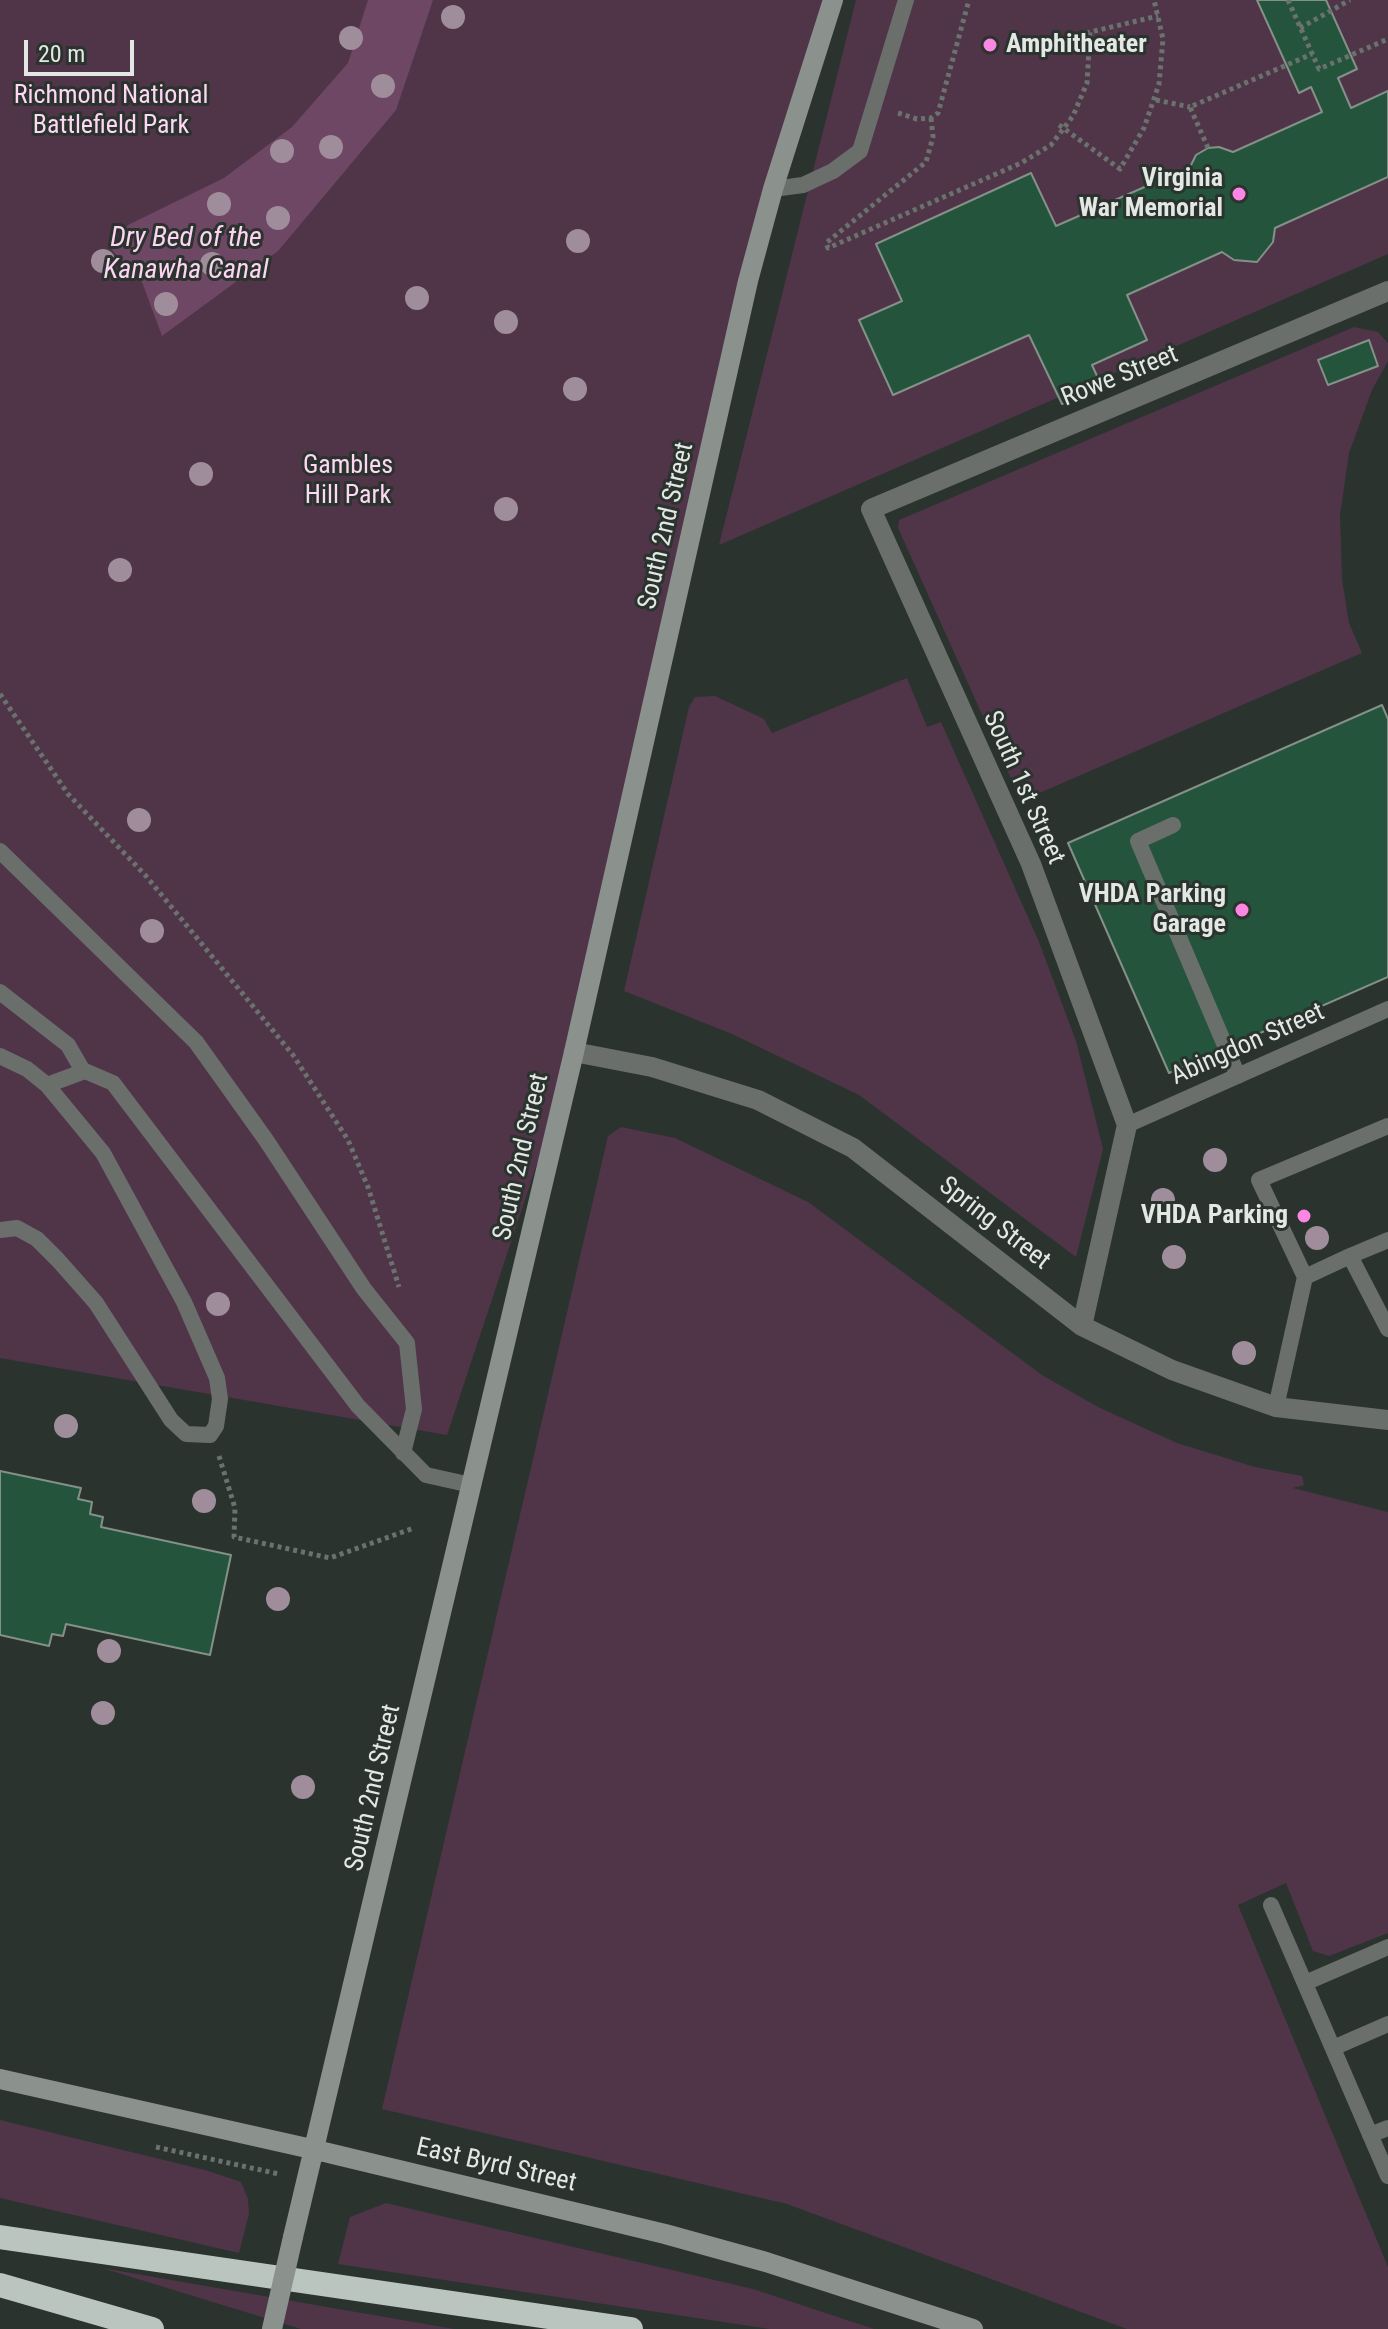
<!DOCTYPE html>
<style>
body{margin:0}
#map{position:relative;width:1388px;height:2329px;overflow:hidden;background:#2a332e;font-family:"Roboto Condensed",sans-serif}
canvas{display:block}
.scale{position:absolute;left:24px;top:40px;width:110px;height:36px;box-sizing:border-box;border:4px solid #e3e8e5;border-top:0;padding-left:10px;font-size:24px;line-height:28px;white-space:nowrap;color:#e3e8e5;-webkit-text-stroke:6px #2a332e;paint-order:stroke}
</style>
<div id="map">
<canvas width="1388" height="2329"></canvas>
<div class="scale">20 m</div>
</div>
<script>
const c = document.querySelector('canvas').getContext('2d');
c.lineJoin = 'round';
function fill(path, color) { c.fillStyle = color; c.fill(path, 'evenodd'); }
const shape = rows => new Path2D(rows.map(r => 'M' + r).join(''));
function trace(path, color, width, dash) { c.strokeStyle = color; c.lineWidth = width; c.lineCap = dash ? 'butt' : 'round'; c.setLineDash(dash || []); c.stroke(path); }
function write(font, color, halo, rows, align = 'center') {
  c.font = font + ' "Roboto Condensed",sans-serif'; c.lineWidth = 6; c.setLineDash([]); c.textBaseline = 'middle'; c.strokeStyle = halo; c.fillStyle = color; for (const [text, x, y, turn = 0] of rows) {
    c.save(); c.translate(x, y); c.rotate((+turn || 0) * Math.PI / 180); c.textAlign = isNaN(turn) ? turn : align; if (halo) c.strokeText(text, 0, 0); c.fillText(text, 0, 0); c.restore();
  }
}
fill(shape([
 [0,0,833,0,770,199,574,1052,447,1435,0,1358],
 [856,0,1388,0,1388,254,719,545],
 [1354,327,1378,332,1388,343,1388,361,1372,390,1349,453,1340,515,1342,579,1349,623,1362,653,1021,801,898,528,899,520],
 [907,678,927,727,941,722,1039,942,1076,1041,1103,1149,1076,1257,859,1095,732,1034,624,991,689,707,695,697,715,696,764,719,772,733],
 [621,1127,675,1138,808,1202,1042,1375,1098,1407,1177,1443,1255,1467,1302,1476,1304,1485,1293,1488,1388,1512,1388,1933,1329,1956,1313,1951,1286,1883,1238,1905,1388,2267,1388,2329,1127,2329,787,2204,382,2109,608,1136],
 [0,2120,205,2170,241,2182,248,2199,249,2214,239,2253,0,2198],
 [386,2203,753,2289,874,2329,770,2329,338,2264,350,2217],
 [102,2268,454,2329,301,2329]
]), '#503549');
fill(shape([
 [368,0,433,0,396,110,278,251,162,336,142,282,112,250,128,225,224,178,292,127,348,63]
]), '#6e4765');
const building = shape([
 [1257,0,1326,0,1357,69,1338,78,1351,108,1388,91,1388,177,1275,228,1273,242,1257,262,1234,260,1222,252,1127,295,1147,340,1092,365,1102,387,1062,404,1029,335,893,395,859,320,902,301,876,244,1031,173,1056,226,1190,167,1196,155,1208,148,1219,147,1233,152,1322,112,1311,87,1299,93,1257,0],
 [1369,340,1378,366,1328,385,1318,360,1369,340],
 [1382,705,1388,719,1388,977,1169,1073,1068,843,1382,705],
 [0,1471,81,1488,78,1499,92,1502,90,1514,103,1517,101,1527,231,1555,210,1655,66,1624,63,1636,52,1634,49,1646,0,1635,0,1471]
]);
fill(building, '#24553c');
trace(building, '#859089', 2);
trace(shape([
 [1288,0,1319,69,1388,39],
 [1300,28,1350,0],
 [1086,33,1158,16],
 [1156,100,1190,107],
 [898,113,917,119,931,118,938,113,969,0],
 [931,118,933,137,926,162,826,243,828,248,1021,163,1051,145,1073,116,1087,83,1090,32],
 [1059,125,1120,169,1144,128,1159,84,1163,39,1154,0],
 [1208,148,1190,107,1312,54],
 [0,694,68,794,146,876,293,1055,348,1140,368,1187,399,1287],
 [219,1456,235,1508,234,1537,330,1558,414,1528],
 [156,2147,279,2174]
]), '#6a726e', 5, [4, 4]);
trace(shape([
 [773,189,803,185,833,171,860,151,906,0],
 [1173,825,1138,841,1238,1076],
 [0,851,196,1042,266,1140,364,1289,407,1343,414,1409,403,1453],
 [0,992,68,1045,83,1071],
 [0,1056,27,1069,47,1085,103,1153,184,1302,217,1378,220,1399,216,1426,210,1435,186,1434,171,1420,96,1303,58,1260,37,1239,17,1228,0,1230],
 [47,1085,85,1071,113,1083,358,1406,426,1475,471,1485],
 [1127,1125,1388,1009],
 [1350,1256,1388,1240],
 [1305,1277,1350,1256,1388,1329],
 [1276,1407,1305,1277,1259,1180,1388,1126],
 [1271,1905,1388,2176],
 [1305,1983,1388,1947],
 [1333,2048,1388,2024],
 [1370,2135,1388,2128]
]), '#6b6f6c', 16);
trace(shape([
 [574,1052,652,1067,758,1100,853,1148,1082,1326,1172,1370,1276,1407,1388,1420],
 [1082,1326,1127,1125,1031,864,871,509,1388,291]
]), '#6b6f6c', 20);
trace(shape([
 [0,2079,316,2150,665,2234,766,2262,973,2329],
 [293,2237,574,1052,748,281,773,189,833,0]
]), '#8b928e', 20);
trace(shape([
 [0,2237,631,2329],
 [0,2285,152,2329]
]), '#bbc5bf', 24);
trace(shape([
 [272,2329,293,2237]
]), '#8b928e', 20);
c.fillStyle = '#9f8d9b';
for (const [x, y] of [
 [453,17],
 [351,38],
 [383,86],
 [331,147],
 [282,151],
 [219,204],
 [278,218],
 [578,241],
 [103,261],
 [212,264],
 [417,298],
 [166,304],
 [506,322],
 [575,389],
 [201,474],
 [506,509],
 [120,570],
 [139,820],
 [152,931],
 [1215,1160],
 [1163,1200],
 [1317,1238],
 [1174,1257],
 [218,1304],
 [1244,1353],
 [66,1426],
 [204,1501],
 [278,1599],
 [109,1651],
 [103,1713],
 [303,1787]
]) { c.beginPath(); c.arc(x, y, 12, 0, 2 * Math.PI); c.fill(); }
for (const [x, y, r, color] of [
 [990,45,8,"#fc86e3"],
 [1239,194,8,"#fc86e3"],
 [1242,910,8,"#fc86e3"],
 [1304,1216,8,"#fc86e3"]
]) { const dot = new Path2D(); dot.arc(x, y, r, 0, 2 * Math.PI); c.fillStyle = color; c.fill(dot); trace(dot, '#2a332e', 3); }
write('bold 26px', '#e3e8e5', '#2a332e', [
 ["Amphitheater",1006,45,"left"],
 ["Virginia",1223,179],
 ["War Memorial",1223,209],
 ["VHDA Parking",1226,895],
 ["Garage",1226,925],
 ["VHDA Parking",1288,1216]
], 'right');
write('26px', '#ffd6f4', '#2a332e', [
 ["Richmond National",111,96],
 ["Battlefield Park",111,126],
 ["Gambles",348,466],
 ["Hill Park",348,496]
]);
write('26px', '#e3e8e5', '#2a332e', [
 ["Rowe Street",1120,377,-22],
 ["South 2nd Street",667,526,-77],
 ["South 1st Street",1023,788,66],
 ["Abingdon Street",1248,1045,-24],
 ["South 2nd Street",522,1157,-77],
 ["Spring Street",994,1224,38],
 ["South 2nd Street",374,1788,-77],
 ["East Byrd Street",496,2166,13]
]);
write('italic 28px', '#fdd5f2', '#2a332e', [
 ["Dry Bed of the",186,239],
 ["Kanawha Canal",186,271]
]);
</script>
